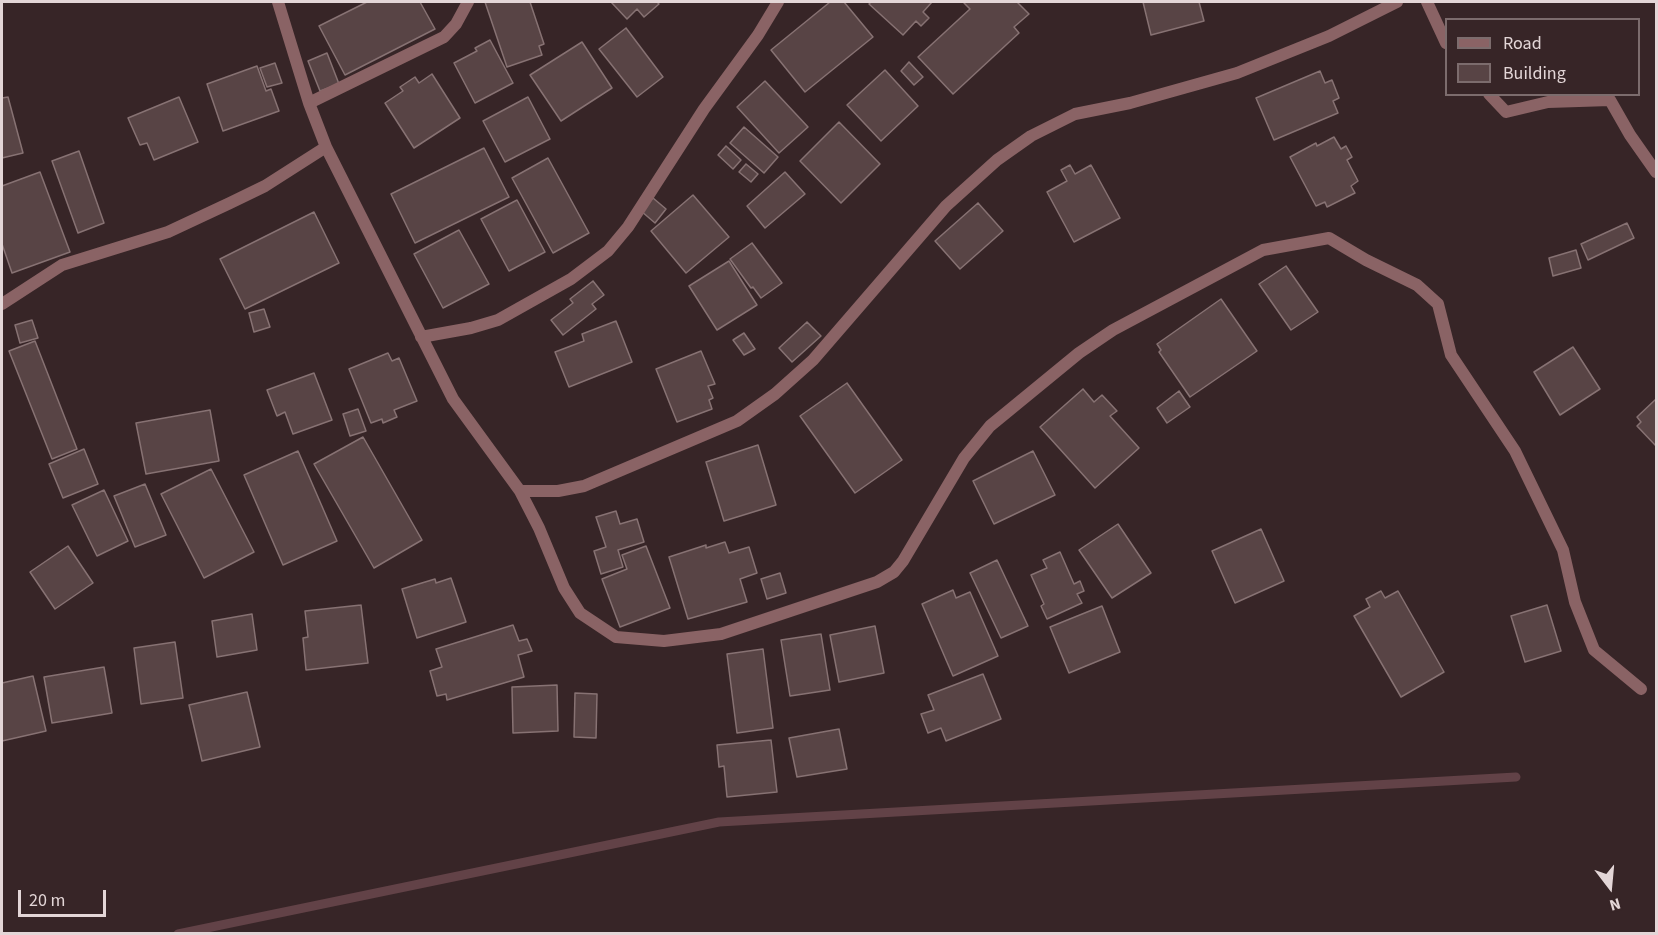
<!DOCTYPE html>
<style>
body{margin:0}
#map{position:relative;width:1658px;height:935px;overflow:hidden;background:#372527;font-family:"Source Sans 3",sans-serif}
canvas{display:block}
.frame{position:absolute;inset:0;border:3px solid #e3d6d7;pointer-events:none}
.legend{position:absolute;left:1445px;top:18px;width:195px;height:78px;box-sizing:border-box;background:#372527;border:2px solid #7c6c6d;margin:0;padding:8px 10px;list-style:none;font-size:18px;color:#e3d6d7}
.legend li{display:flex;align-items:center;gap:12px;height:30px}
.legend b{width:30px;border:2px solid #7c6c6d}
.north{position:absolute;left:1580px;top:857px;width:60px;height:60px;-webkit-text-stroke:4px #372527;paint-order:stroke;rotate:164deg;font-size:16px;font-weight:700;line-height:24px;text-align:center;color:#e3d6d7}
.north::after{content:'';display:block;margin:auto;width:21px;height:27px;background:#e3d6d7;clip-path:polygon(50% 0,100% 100%,50% 72%,0 100%)}
.scale{position:absolute;left:18px;top:890px;width:88px;height:27px;box-sizing:border-box;border:3px solid #e3d6d7;border-top:0;padding-left:8px;font-size:18px;line-height:21px;white-space:nowrap;color:#e3d6d7;-webkit-text-stroke:4px #372527;paint-order:stroke}
</style>
<div id="map">
<canvas width="1658" height="935"></canvas>
<div class="frame"></div>
<ul class="legend">
<li><b style="height:8px;background:#8a6365"></b>Road</li>
<li><b style="height:16px;background:#584445"></b>Building</li>
</ul>
<div class="north">N</div>
<div class="scale">20 m</div>
</div>
<script>
const c = document.querySelector('canvas').getContext('2d');
c.lineJoin = 'round';
const shape = rows => new Path2D(rows.map(r => 'M' + r).join(''));
function trace(path, color, width, dash) { c.strokeStyle = color; c.lineWidth = width; c.lineCap = dash ? 'butt' : 'round'; c.setLineDash(dash || []); c.stroke(path); }
function fill(path, color) { c.fillStyle = color; c.fill(path, 'evenodd'); }
trace(shape([
 [178,934,719,822,1516,777]
]), '#624247', 9);
const building = shape([
 [367,2,420,2,435,29,345,75,319,26,367,2],
 [485,2,530,2,544,44,539,46,542,55,507,67,485,2],
 [611,2,657,2,659,4,644,17,637,9,627,19,611,2],
 [830,2,844,2,873,37,805,92,771,50,830,2],
 [871,2,932,2,923,12,929,18,921,26,916,21,903,35,869,4,871,2],
 [966,2,1017,2,1029,14,1014,27,1019,33,953,94,918,57,970,9,964,3,966,2],
 [1143,2,1199,2,1204,21,1151,35,1143,2],
 [626,28,663,77,637,97,599,49,626,28],
 [490,40,513,83,475,103,454,63,477,51,475,48,490,40],
 [582,42,612,88,561,121,530,75,582,42],
 [327,53,339,84,320,91,308,61,327,53],
 [909,62,923,77,914,85,901,71,909,62],
 [275,63,282,83,267,87,260,68,275,63],
 [257,66,266,91,271,89,279,111,223,131,207,84,257,66],
 [885,70,918,106,881,141,847,105,885,70],
 [1320,71,1325,83,1332,80,1339,98,1333,101,1338,113,1274,140,1256,98,1320,71],
 [432,74,460,118,414,148,385,103,403,91,400,87,415,77,419,83,432,74],
 [765,81,808,127,779,153,737,107,765,81],
 [8,97,23,153,2,158,2,98,8,97],
 [179,97,198,142,154,160,147,143,140,145,128,118,179,97],
 [528,97,550,139,505,162,483,121,528,97],
 [839,122,880,164,841,203,800,161,839,122],
 [744,127,778,157,764,173,730,143,744,127],
 [1334,137,1341,149,1346,146,1352,157,1347,160,1358,181,1351,186,1355,193,1327,207,1325,202,1316,206,1290,157,1316,143,1317,146,1334,137],
 [726,146,741,160,733,169,718,155,726,146],
 [484,148,509,197,415,243,391,194,484,148],
 [79,151,104,223,78,233,52,161,79,151],
 [548,158,589,233,553,253,512,178,548,158],
 [746,164,758,174,751,182,739,172,746,164],
 [1070,165,1075,174,1091,165,1120,218,1074,242,1047,192,1067,181,1061,170,1070,165],
 [40,172,70,252,12,273,2,244,2,186,40,172],
 [785,172,805,194,765,228,747,206,785,172],
 [693,195,729,237,686,273,651,231,693,195],
 [653,198,666,209,655,223,641,211,653,198],
 [517,200,545,252,509,271,481,219,517,200],
 [978,203,1003,231,960,269,935,241,978,203],
 [314,212,339,263,245,309,220,259,314,212],
 [1627,223,1634,238,1588,260,1581,244,1627,223],
 [459,230,489,284,443,308,414,254,459,230],
 [752,243,782,283,761,298,753,287,751,288,730,259,752,243],
 [1576,250,1581,268,1553,276,1549,258,1576,250],
 [729,261,757,305,717,330,689,286,729,261],
 [1286,266,1318,312,1291,330,1259,284,1286,266],
 [593,281,604,295,592,304,596,309,563,335,551,320,573,303,570,299,593,281],
 [1221,299,1257,351,1190,397,1159,352,1161,350,1157,344,1221,299],
 [264,309,270,327,254,332,249,313,264,309],
 [32,320,38,338,20,343,15,325,32,320],
 [616,321,632,362,569,387,555,352,584,341,582,334,616,321],
 [807,322,821,336,792,362,779,348,807,322],
 [744,333,755,349,744,355,733,340,744,333],
 [35,341,77,449,52,459,9,351,35,341],
 [1573,347,1600,389,1560,415,1534,372,1573,347],
 [701,351,715,384,708,386,713,398,709,400,712,409,677,422,656,369,701,351],
 [388,353,392,361,399,358,417,401,394,410,397,417,383,423,382,419,371,423,349,369,388,353],
 [314,373,332,420,293,434,285,412,277,416,267,390,314,373],
 [847,383,902,460,855,493,800,416,847,383],
 [1083,389,1094,402,1102,395,1117,411,1110,416,1139,448,1095,488,1040,427,1083,389],
 [1179,391,1190,407,1167,423,1157,408,1179,391],
 [1656,399,1656,446,1637,426,1641,422,1637,417,1656,399],
 [358,409,366,431,350,436,343,414,358,409],
 [210,410,219,461,146,474,136,423,210,410],
 [363,437,422,540,374,568,314,464,363,437],
 [758,445,776,505,724,521,706,462,758,445],
 [84,449,98,484,63,498,49,464,84,449],
 [298,451,337,541,283,565,244,475,298,451],
 [1033,451,1055,495,994,524,973,481,1033,451],
 [211,469,254,552,204,578,161,494,211,469],
 [145,484,166,535,135,547,114,496,145,484],
 [104,490,128,541,97,556,72,505,104,490],
 [616,511,620,524,637,519,644,542,618,550,623,567,601,574,594,551,606,547,596,517,616,511],
 [1118,524,1151,573,1112,598,1079,550,1118,524],
 [1261,529,1284,581,1235,603,1212,551,1261,529],
 [725,542,729,553,749,547,757,573,740,579,747,602,688,619,669,557,706,545,706,548,725,542],
 [68,546,93,583,55,609,30,572,68,546],
 [646,546,670,608,620,627,602,579,627,569,622,555,646,546],
 [1060,552,1074,584,1080,581,1084,591,1077,594,1082,603,1047,619,1041,606,1044,604,1031,575,1047,568,1043,560,1060,552],
 [997,560,1028,626,1001,638,970,573,997,560],
 [780,573,786,593,767,599,761,579,780,573],
 [451,578,466,622,417,638,402,589,435,579,436,583,451,578],
 [953,590,956,598,970,592,998,656,953,676,922,604,953,590],
 [1381,591,1385,598,1398,591,1444,672,1401,697,1354,616,1370,607,1366,599,1381,591],
 [361,605,368,663,306,670,303,638,308,637,305,611,361,605],
 [1547,605,1561,651,1525,662,1511,616,1547,605],
 [1102,606,1120,652,1069,673,1050,627,1102,606],
 [252,614,257,650,217,657,212,621,252,614],
 [513,625,519,641,527,639,532,651,518,655,524,677,447,700,446,694,437,696,430,671,442,667,436,649,513,625],
 [875,626,884,673,839,682,830,635,875,626],
 [821,634,830,690,790,696,781,640,821,634],
 [175,642,183,698,141,704,134,648,175,642],
 [763,649,773,728,737,733,727,654,763,649],
 [104,667,112,713,52,723,44,677,104,667],
 [983,674,1001,719,946,741,941,728,928,733,921,714,934,710,928,695,983,674],
 [33,676,46,731,2,741,2,683,33,676],
 [557,685,558,731,513,733,512,687,557,685],
 [247,692,260,747,202,761,189,705,247,692],
 [575,693,597,694,596,738,574,737,575,693],
 [839,729,847,769,797,777,789,738,839,729],
 [771,740,777,792,727,797,724,766,719,767,717,745,771,740]
]);
fill(building, '#584445');
trace(building, '#877273', 1.5);
trace(shape([
 [278,2,309,103,326,147,453,399,520,491,539,528,564,588,580,613,616,637,664,641,721,634,877,582,894,572,903,561,964,458,990,426,1079,353,1113,330,1263,250,1329,238,1366,260,1417,285,1438,304,1451,355,1515,451,1563,550,1575,602,1594,650,1641,689],
 [1427,2,1446,43],
 [1489,94,1506,112,1548,102,1610,100,1630,135,1656,172],
 [309,103,444,37,456,24,468,2],
 [2,304,62,265,168,232,230,203,265,186,326,147],
 [421,337,471,328,498,320,571,279,608,251,628,227,704,109,758,35,778,2],
 [520,491,558,491,584,486,737,421,775,394,813,360,946,206,997,160,1031,136,1075,114,1130,103,1237,73,1329,36,1397,2]
]), '#8a6365', 12);
</script>
